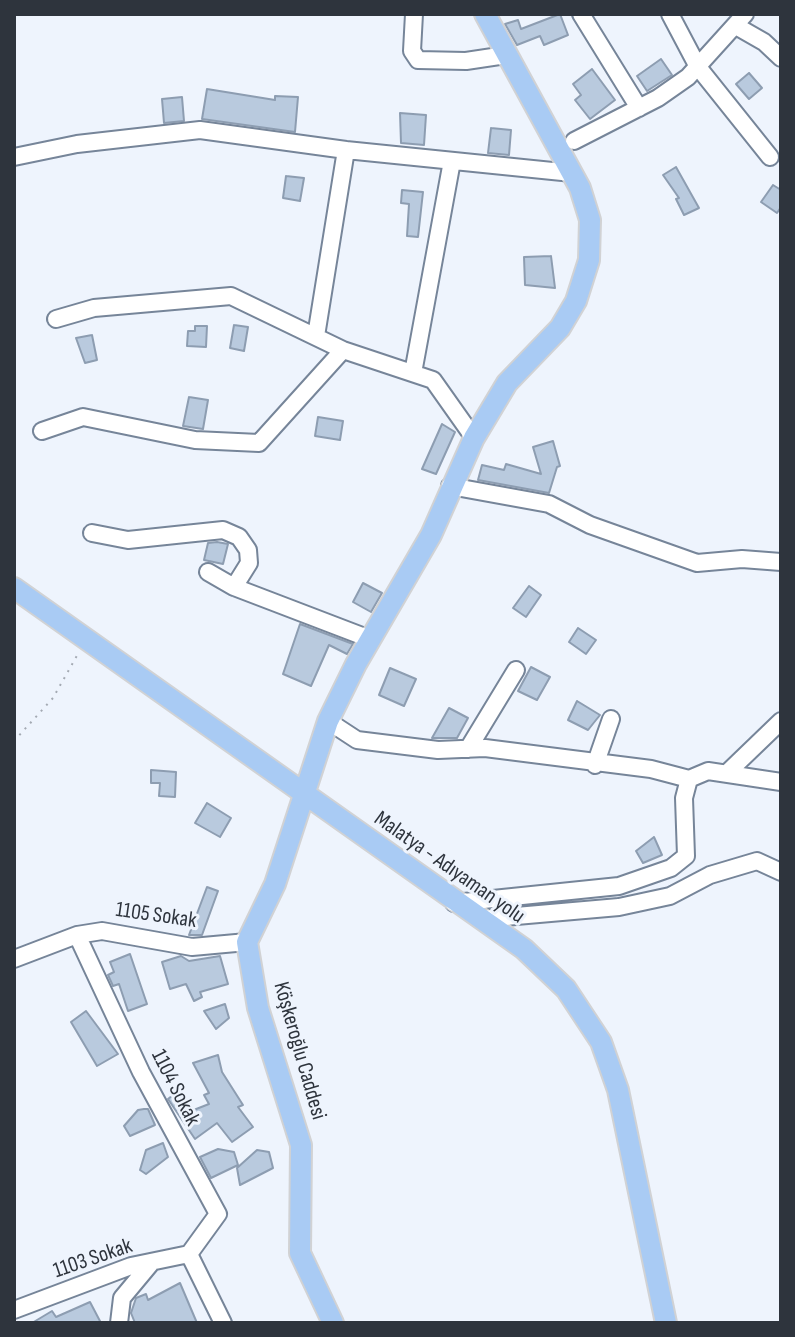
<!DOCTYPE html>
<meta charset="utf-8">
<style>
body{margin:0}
#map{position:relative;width:795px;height:1337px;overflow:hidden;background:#eef4fd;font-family:"Sofia Sans Condensed",sans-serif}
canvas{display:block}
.frame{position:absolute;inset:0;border:16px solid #2e343d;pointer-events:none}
</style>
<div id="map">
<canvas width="795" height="1337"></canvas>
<div class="frame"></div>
</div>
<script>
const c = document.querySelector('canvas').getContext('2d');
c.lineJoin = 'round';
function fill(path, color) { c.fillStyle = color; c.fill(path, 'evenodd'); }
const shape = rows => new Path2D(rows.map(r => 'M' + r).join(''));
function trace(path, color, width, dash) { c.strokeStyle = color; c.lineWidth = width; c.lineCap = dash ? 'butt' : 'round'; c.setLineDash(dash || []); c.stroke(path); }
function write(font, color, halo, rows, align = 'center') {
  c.font = font + ' "Sofia Sans Condensed",sans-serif'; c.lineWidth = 6; c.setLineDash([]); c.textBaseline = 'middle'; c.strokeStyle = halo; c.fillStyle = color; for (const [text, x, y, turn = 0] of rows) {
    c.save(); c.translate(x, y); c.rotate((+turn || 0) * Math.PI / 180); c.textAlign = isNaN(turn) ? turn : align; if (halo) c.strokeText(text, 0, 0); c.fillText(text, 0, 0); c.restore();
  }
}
const building = shape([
 [560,14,568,35,544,45,540,36,517,45,505,24,518,20,521,29,560,14],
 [661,59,672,75,647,91,637,76,661,59],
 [592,69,615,100,590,119,575,100,581,95,573,84,592,69],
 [749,73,762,88,749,99,736,84,749,73],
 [207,89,275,100,275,96,298,97,295,132,202,119,207,89],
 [182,97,184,121,164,123,162,99,182,97],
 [400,113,426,115,424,145,401,143,400,113],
 [491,128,511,130,509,155,488,153,491,128],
 [676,167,699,208,684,215,676,199,679,198,663,175,676,167],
 [286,176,304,178,300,201,283,198,286,176],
 [773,185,781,190,781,207,777,213,761,202,773,185],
 [402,190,423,192,418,237,407,236,409,204,401,203,402,190],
 [551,256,555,288,525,285,524,257,551,256],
 [234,325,248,327,244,351,230,348,234,325],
 [195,326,207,326,206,347,187,346,188,331,195,331,195,326],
 [92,335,97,360,85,363,76,338,92,335],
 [189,397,208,400,203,429,183,426,189,397],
 [318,417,343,421,340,440,315,436,318,417],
 [442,424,455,432,436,474,422,469,442,424],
 [553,441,560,466,557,467,549,493,478,480,482,465,504,470,506,464,541,474,533,447,553,441],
 [217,542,228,544,223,564,204,560,208,543,217,542],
 [363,583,382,593,371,612,353,602,363,583],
 [529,586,541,595,526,617,513,608,529,586],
 [300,624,353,644,347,654,329,645,311,686,283,674,300,624],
 [578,628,596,640,586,654,569,642,578,628],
 [531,667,550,677,537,700,518,691,531,667],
 [390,668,416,679,404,706,379,695,390,668],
 [577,701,600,715,588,730,568,720,577,701],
 [449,708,468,718,457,738,432,738,449,708],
 [151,770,176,772,175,797,159,796,160,783,151,783,151,770],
 [207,803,231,818,220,837,195,823,207,803],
 [654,837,662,855,643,863,636,851,654,837],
 [207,887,218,891,202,935,189,935,207,887],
 [130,954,147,1004,128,1011,119,984,113,986,108,975,114,972,110,962,130,954],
 [181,956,189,961,220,956,228,984,200,992,202,997,194,1001,186,984,170,989,162,962,181,956],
 [225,1004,229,1018,216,1029,204,1011,225,1004],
 [86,1011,118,1054,97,1066,71,1022,86,1011],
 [218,1055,222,1072,243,1105,238,1107,253,1127,232,1142,217,1123,195,1139,168,1099,173,1095,186,1113,209,1104,204,1095,209,1093,193,1063,218,1055],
 [144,1109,148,1109,155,1125,130,1136,124,1126,138,1110,144,1109],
 [163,1143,168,1157,146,1174,140,1170,146,1150,163,1143],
 [218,1149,234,1152,238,1165,211,1178,200,1157,218,1149],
 [257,1150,269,1152,273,1168,240,1185,237,1168,257,1150],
 [180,1283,197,1323,135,1323,131,1313,136,1298,146,1294,148,1300,180,1283],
 [90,1302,101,1323,32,1323,52,1311,56,1317,90,1302]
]);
fill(building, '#b9cade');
trace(building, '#8d9db1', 2);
const minor = shape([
 [414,14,412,51,418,60,466,61,506,55],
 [581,14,639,108],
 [670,14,698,67,770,157],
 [736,26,764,42,781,58],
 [574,141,658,98,688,77,745,14],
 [14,157,77,144,200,130,346,150,572,173],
 [56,319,94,308,231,296,343,350,433,380,474,438],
 [316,336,346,150],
 [413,373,452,161],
 [42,431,83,417,195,440,259,443,343,350],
 [450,486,549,504,590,525,697,563,742,559,781,562],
 [92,533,128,540,223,530,239,537,248,550,249,563,234,587,370,639],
 [208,572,234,587],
 [328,721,357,740,438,750,485,748,651,769,689,779],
 [468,749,516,670],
 [595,765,611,719],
 [727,773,781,721],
 [454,903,619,886,671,868,686,856,684,798,689,779,708,771,781,782],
 [482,919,619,907,670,896,710,875,757,861,781,872],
 [77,935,141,1072,218,1214,189,1254],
 [14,959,77,935,102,931,192,947,247,942],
 [189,1254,223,1323],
 [14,1310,131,1266,189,1254],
 [119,1323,122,1298,152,1262]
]);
const major = shape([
 [14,588,524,949,566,989,601,1042,618,1090,666,1323],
 [333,1323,300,1253,301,1145,258,1008,247,942,275,884,328,721,356,664,431,535,474,438,507,383,560,328,576,301,589,260,590,220,580,188,485,14]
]);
trace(minor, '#768599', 20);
trace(major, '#d1d2d4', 24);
trace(shape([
 [14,741,53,698,79,652]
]), '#a4aab3', 2, [2, 6]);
trace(minor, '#fff', 16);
trace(major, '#a9cbf4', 20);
write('22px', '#2e343d', '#eef4fd', [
 ["Malatya - Adıyaman yolu",449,868,35],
 ["1105 Sokak",156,916,8],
 ["Köşkeroğlu Caddesi",299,1051,74],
 ["1104 Sokak",175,1088,63],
 ["1103 Sokak",93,1259,-19]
]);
</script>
